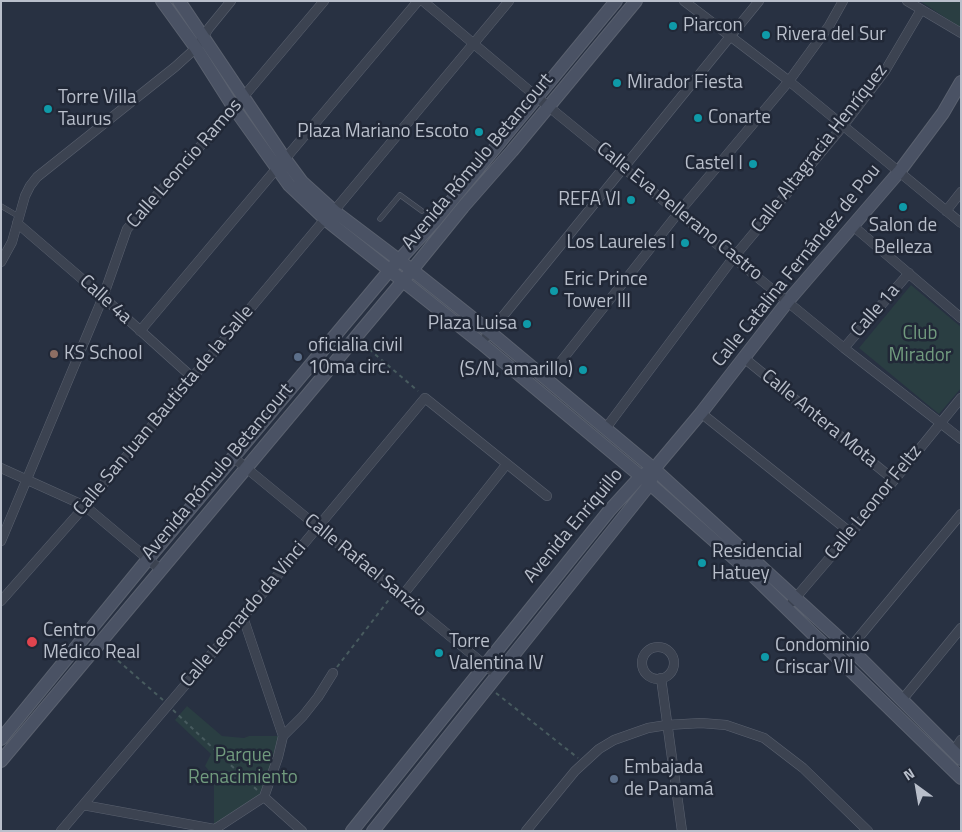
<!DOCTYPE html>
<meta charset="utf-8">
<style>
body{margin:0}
#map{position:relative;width:962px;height:832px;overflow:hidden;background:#283142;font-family:"Titillium Web",sans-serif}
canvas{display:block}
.frame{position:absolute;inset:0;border:2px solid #b9bfcb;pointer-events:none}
.north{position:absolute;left:892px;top:762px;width:50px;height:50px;-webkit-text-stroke:4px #212837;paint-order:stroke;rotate:328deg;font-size:14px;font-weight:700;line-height:20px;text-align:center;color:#b9bfcb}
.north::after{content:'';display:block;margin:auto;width:18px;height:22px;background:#b9bfcb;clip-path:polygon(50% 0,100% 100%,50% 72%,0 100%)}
</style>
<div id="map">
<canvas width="962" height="832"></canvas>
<div class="frame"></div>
<div class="north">N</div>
</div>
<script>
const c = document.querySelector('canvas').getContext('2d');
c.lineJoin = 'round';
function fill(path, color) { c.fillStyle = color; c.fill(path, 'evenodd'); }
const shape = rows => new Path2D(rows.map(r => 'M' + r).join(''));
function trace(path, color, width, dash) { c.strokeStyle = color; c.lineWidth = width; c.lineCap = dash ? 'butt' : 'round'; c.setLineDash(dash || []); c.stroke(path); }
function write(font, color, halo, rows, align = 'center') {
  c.font = font + ' "Titillium Web",sans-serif'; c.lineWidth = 5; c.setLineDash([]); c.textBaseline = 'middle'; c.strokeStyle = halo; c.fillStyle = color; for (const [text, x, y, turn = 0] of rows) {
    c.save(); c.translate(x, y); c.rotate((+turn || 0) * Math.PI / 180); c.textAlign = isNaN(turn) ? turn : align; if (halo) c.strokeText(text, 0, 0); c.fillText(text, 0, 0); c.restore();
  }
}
fill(shape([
 [920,1,961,1,961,28],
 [911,285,961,327,961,388,939,414,859,348],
 [187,706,222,736,244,738,249,736,283,736,264,797,214,829,214,777,205,766,211,754,175,720]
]), '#2a3e42');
const lane = shape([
 [1,206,18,216],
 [380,219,400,195,422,211]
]);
const street = shape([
 [423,1,538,98,844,348,961,439],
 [684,1,789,81,961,223],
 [907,1,961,33],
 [285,159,418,1],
 [334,211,509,1],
 [946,211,961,192],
 [17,223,103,297,193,378],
 [853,226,961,318],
 [1,262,12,242,25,196,30,186,37,177,175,67,196,48,209,28,231,1],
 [140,331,277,168],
 [486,337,759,1],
 [844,348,909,273],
 [744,358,894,480],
 [547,379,679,212,789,81,829,26,843,1],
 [701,413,851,533],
 [606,428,734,257,843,126,885,71,921,10],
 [233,457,497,675],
 [1,468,85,506,161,570],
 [1,541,103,297,127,229,234,108,324,1],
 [402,596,506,465],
 [1,601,85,506,325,219],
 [792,602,851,533,961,398],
 [243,617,283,736],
 '642 663a16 16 0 1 1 32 0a16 16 0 1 1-32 0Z',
 [850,648,961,514],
 [661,678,682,831],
 [902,700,961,628],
 [953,752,961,740],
 [264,797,302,831],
 [83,805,214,829],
 [61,831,243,617,425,398,547,496],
 [212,831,264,797,278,757,283,736,303,716,318,697,333,673],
 [526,831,575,771,599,749,614,740,648,728,667,725,701,723,726,725,764,738,803,768,868,831]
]);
const secondary = shape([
 [162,1,196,48,234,108,289,185,325,219,481,343,650,484,744,567,961,778],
 [179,1,285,159,302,182,334,211,412,270,490,332,654,469,850,648,961,759],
 [1,739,148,559,389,271,435,221,616,1],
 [1,761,412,270,463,207,512,151,636,1],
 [352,831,609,511,641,476,654,469,701,413,788,301,899,172,943,113,961,82],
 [373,831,650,484,652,476]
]);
trace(lane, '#5a616f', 5.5);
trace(street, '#5a616f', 10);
trace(secondary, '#5a616f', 14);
trace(shape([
 [363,344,418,391],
 [106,650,163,700],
 [337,667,391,597],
 [496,693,578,758],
 [173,710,257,790]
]), '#485b5f', 2, [4, 4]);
trace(lane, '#3c4351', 4.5);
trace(street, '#3c4351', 9);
trace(secondary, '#4a5264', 12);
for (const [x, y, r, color] of [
 [673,26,5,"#0f9aa8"],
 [766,35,5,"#0f9aa8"],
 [617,83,5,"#0f9aa8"],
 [48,109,5,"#0f9aa8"],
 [698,118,5,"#0f9aa8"],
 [479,132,5,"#0f9aa8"],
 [753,164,5,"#0f9aa8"],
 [631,200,5,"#0f9aa8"],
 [903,207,5,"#0f9aa8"],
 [685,243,5,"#0f9aa8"],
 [554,291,5,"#0f9aa8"],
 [527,324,5,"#0f9aa8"],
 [54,354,5,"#8d6e63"],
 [298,357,5,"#5c6f8a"],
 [583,370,5,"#0f9aa8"],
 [702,563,5,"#0f9aa8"],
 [32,642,6,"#e0444e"],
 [439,653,5,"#0f9aa8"],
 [765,657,5,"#0f9aa8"],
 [614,779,5,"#5c6f8a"]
]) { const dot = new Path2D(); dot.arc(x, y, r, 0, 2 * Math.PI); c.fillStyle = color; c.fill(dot); trace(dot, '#212837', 2); }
write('19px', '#b9bfcb', '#212837', [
 ["Piarcon",683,26],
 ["Rivera del Sur",776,35],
 ["Mirador Fiesta",627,83],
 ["Torre Villa",58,98],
 ["Taurus",58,120],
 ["Conarte",708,118],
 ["Plaza Mariano Escoto",469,132,"right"],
 ["Castel I",743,164,"right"],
 ["REFA VI",621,200,"right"],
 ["Salon de",903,226,"center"],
 ["Belleza",903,248,"center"],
 ["Los Laureles I",675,243,"right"],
 ["Eric Prince",564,280],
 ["Tower III",564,302],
 ["Plaza Luisa",517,324,"right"],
 ["oficialia civil",308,346],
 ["10ma circ.",308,368],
 ["KS School",64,354],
 ["(S/N, amarillo)",573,370,"right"],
 ["Residencial",712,552],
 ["Hatuey",712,574],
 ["Centro",43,631],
 ["Médico Real",43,653],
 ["Torre",449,642],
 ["Valentina IV",449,664],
 ["Condominio",775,646],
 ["Criscar VII",775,668],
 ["Embajada",624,768],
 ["de Panamá",624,790]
], 'left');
write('19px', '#b9bfcb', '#212837', [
 ["Calle Altagracia Henríquez",820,149,-52],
 ["Avenida Rómulo Betancourt",478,162,-50],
 ["Calle Leoncio Ramos",185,164,-49],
 ["Calle Eva Pellerano Castro",679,212,39],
 ["Calle Catalina Fernández de Pou",797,266,-51],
 ["Calle 4a",105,300,42],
 ["Calle 1a",876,311,-49],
 ["Calle San Juan Bautista de la Salle",164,411,-50],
 ["Calle Antera Mota",819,419,39],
 ["Avenida Rómulo Betancourt",218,472,-50],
 ["Calle Leonor Feltz",874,503,-51],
 ["Avenida Enriquillo",574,526,-50],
 ["Calle Rafael Sanzio",365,566,39],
 ["Calle Leonardo da Vinci",244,615,-50]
]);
write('19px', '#719b7e', '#212837', [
 ["Club",920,334],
 ["Mirador",920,356],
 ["Parque",243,756],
 ["Renacimiento",243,778]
]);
</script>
